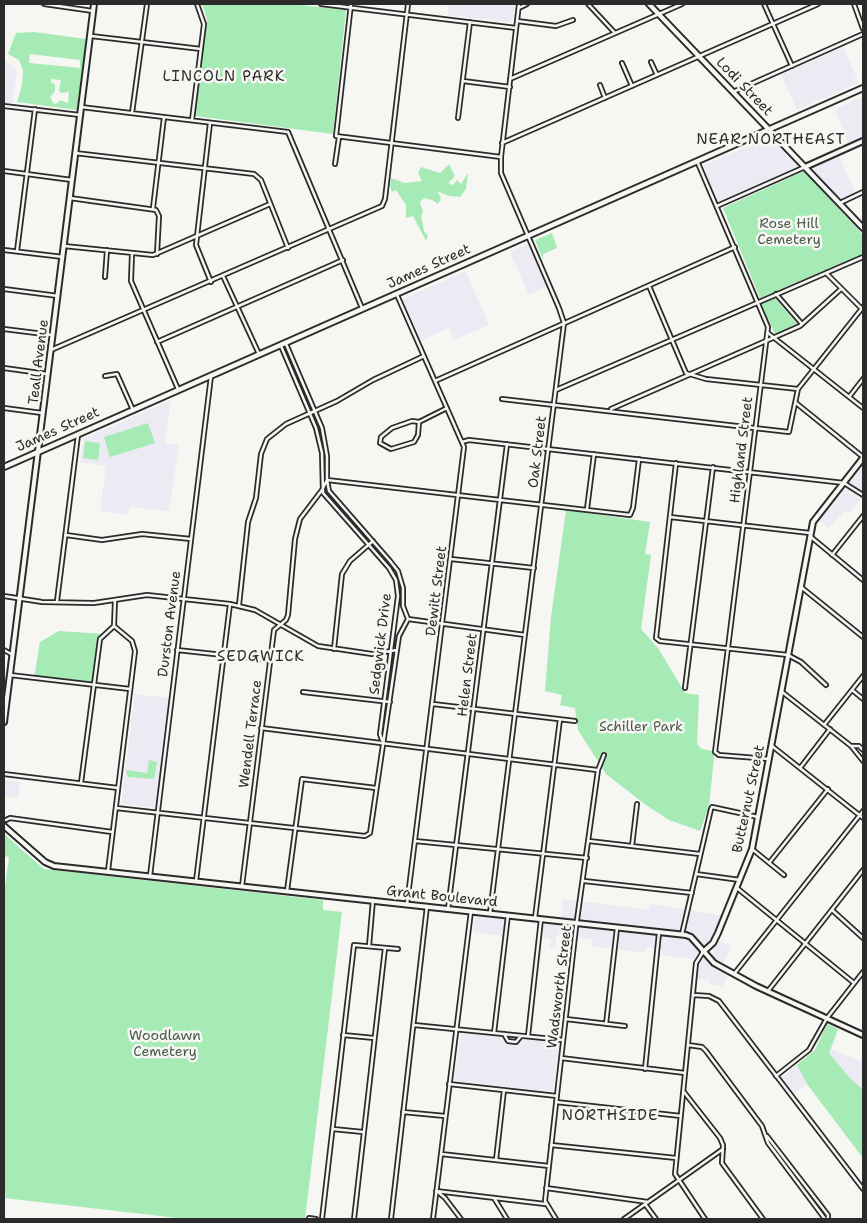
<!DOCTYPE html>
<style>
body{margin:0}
#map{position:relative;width:867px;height:1223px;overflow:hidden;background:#f6f6f2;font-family:"Shantell Sans",sans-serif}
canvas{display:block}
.frame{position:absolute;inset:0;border:5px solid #2b2b2b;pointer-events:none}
</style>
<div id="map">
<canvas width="867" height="1223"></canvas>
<div class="frame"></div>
</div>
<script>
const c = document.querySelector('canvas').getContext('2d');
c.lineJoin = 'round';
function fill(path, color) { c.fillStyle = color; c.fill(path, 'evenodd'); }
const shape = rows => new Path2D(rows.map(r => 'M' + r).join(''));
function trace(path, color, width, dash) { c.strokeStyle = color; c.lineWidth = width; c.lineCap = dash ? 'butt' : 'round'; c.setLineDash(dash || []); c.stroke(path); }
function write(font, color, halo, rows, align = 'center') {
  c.font = font + ' "Shantell Sans",sans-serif'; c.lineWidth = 5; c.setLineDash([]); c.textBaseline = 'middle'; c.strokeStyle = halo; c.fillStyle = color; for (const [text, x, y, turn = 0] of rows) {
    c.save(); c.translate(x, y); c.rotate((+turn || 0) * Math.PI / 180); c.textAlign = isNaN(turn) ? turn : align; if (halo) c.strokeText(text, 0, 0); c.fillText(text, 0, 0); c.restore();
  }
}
fill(shape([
 [449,4,515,4,513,18,509,22,448,15],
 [843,47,859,83,797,110,781,75],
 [4,60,15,68,17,75,12,105,4,104],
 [863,96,863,138,848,145,835,109],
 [770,137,799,167,718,203,702,166],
 [839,156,856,194,841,200,811,169],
 [528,243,548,286,529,295,510,252],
 [466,271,489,325,454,340,449,328,421,341,403,299],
 [171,400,165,443,179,445,169,511,130,507,128,515,100,511,106,466,80,462,83,439],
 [863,465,863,496,849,514,845,510,829,528,819,520],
 [135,694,170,698,156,808,121,804],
 [4,780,20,782,18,798,4,796],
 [563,899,649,910,650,904,721,915,712,937,700,952,708,964,729,975,722,986,709,985,709,980,692,978,694,959,661,955,661,949,646,947,645,953,592,946,592,939,557,935,555,948,550,947,551,939,537,937,538,923,560,925],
 [475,916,506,919,504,936,473,932],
 [719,940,732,946,723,964,715,960,712,955],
 [826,1025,838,1031,831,1049,863,1062,863,1158,807,1084,793,1094,781,1078,815,1050],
 [461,1033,559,1043,553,1092,454,1081]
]), '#ecebf4');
fill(shape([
 [202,4,291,4,346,10,333,134,195,116,207,19],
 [34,32,86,39,77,110,17,102,22,85,23,70,19,60,8,54,16,33],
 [30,54,80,60,80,68,29,63],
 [51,79,61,80,59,90,61,93,69,92,68,103,60,100,56,104,53,103,50,97,55,91,55,84,51,83],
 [449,164,455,176,448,183,453,185,457,180,461,184,468,173,466,189,460,197,449,196,437,191,441,198,438,204,432,200,424,198,420,202,423,212,421,216,424,231,428,236,426,241,413,216,406,218,406,205,396,190,392,192,390,186,391,178,405,183,422,181,418,173,421,167,440,173],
 [804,171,863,235,863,254,760,298,723,208],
 [552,233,557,248,543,254,543,260,535,240],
 [775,298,798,325,775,334,761,304],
 [148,423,155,443,110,457,104,437],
 [85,441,100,443,98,460,83,458],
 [566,510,650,522,645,554,651,555,641,629,658,648,685,693,699,695,697,744,702,749,712,751,714,757,709,806,700,831,669,820,646,805,606,774,578,730,575,708,560,705,562,695,545,691,551,617],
 [59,631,104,634,101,637,94,684,34,678,40,642],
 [149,760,157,762,154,779,128,777,126,770,147,773],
 [4,834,44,869,323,900,323,910,342,912,305,1219,186,1219,4,1198,4,894,9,857,4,856],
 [827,1024,838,1029,829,1053,848,1076,863,1090,863,1158,807,1084,797,1065,815,1050]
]), '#a6eab5');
const street = shape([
 [44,4,93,11],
 [321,4,516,28],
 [351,4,336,136,501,157],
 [588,4,615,33],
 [764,4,792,66],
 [854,4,863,29],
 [519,8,527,4],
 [517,21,556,26,573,20],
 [91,36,201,49],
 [651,62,657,75],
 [622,63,632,86],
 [510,79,682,4],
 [463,81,510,87],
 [600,85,605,98],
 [733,92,863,34],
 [4,106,80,115],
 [81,107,288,132,362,308],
 [132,113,147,4],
 [458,118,470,22],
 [192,120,204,24,197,4],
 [210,123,196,245,211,282],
 [502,143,818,4],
 [75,153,254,174,261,180,288,248],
 [697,161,768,327,715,752,719,755,769,759],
 [335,164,339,137],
 [4,171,72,180],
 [70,198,156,210,159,216,157,254],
 [840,203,863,192],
 [717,206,805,167],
 [153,208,164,117],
 [64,246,153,255,270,204],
 [4,250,63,257],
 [17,251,35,109],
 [132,253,131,281,178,389],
 [826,273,862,309],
 [223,276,259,354],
 [105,277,107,250],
 [649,286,686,373,706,379,798,389],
 [4,289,58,296],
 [776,294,802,324],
 [397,295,464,447,407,904],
 [4,329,52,335],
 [768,333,863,408],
 [157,342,343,260],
 [281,346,316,428,322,453,323,493,389,568,396,580,398,596,380,734,382,740],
 [51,350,382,206,385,199,408,4],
 [4,368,47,374],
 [105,376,117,374,133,410],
 [435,381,735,247],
 [556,390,863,257],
 [849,397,863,379],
 [502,399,789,432,798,389,863,307],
 [796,403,863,457],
 [4,408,42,413],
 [611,409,800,326,841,289],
 [419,422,418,435,414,442,391,449,380,443,381,437,392,428,412,421,419,422,447,408],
 [462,442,469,440,844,483,863,495],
 [676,463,656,638,660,641,788,655,801,662,826,685],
 [587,509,594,454],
 [670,517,810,533],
 [66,535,102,540,142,534,191,539],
 [811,537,863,580],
 [832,555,863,516],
 [451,559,534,568],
 [801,587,863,637],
 [4,596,42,602,94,603,147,595,230,604,255,610,318,646,372,654,397,650],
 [57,601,78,435],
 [239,605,248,522,256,498,261,454,267,439,286,424,337,401,373,380,424,356],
 [408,619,525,635],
 [114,626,115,600],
 [334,649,342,574,350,561,373,541],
 [4,650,13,655],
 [177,650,270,660],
 [10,675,130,689],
 [685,688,713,467],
 [852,690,863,699],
 [781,691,851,746,863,761],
 [303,692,390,702],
 [433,704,575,721],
 [824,725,863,676],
 [261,728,597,770],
 [772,746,863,818],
 [851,746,859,746,863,750],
 [800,768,830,729],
 [4,774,118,788],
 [81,783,100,639,114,626],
 [116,808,365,836,370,833,399,636,408,619,403,606,403,588,398,571,390,561,329,491,327,480,327,456,322,428,286,344],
 [6,820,10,818,112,832],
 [415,841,587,858],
 [589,841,700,854],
 [632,846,637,804],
 [752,849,784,875],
 [769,863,828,789],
 [108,871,135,651,132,641,114,626],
 [696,874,740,880],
 [150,876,211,376],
 [196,881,230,604],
 [584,881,692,893],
 [242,886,274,630,286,620,288,615,295,539,300,519,322,490,327,480,630,515,633,508,639,459],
 [737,888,854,983],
 [287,891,302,779,376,788],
 [448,909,507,444],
 [832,910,863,938],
 [490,913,564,323,559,308,501,173,501,157,519,4],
 [535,918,560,719],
 [682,934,711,809,712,807,758,817],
 [369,946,373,900],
 [703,952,696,963,675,1174,705,1219],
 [734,974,863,811],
 [768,991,863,870],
 [693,995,709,996,719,1001,863,1189],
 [566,1019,625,1026],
 [606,1024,617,928],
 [414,1025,563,1040],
 [494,1033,508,915],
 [504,1034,508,1041,516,1042,521,1036],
 [343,1035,374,1038],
 [528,1036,541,919],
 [688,1045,702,1047,706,1051,762,1126,768,1143,825,1219],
 [561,1058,685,1073],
 [645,1069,659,933],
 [776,1076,809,1050,827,1018,863,972],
 [449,1084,557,1096],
 [684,1092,720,1138,723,1145,722,1163,763,1219],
 [556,1102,681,1116],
 [403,1112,445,1116],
 [333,1129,363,1132],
 [767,1136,828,1215,828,1219],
 [551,1145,676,1158],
 [441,1154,549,1166],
 [496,1160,504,1090],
 [546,1188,648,1202],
 [436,1191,545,1204],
 [438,1192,445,1198,461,1219],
 [494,1198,507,1219],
 [645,1204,656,1219],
 [309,1218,316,1219],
 [322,1219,354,945,398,949],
 [354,1219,385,948],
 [391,1219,427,906],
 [433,1219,471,911],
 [556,1219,545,1201,576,927,598,770,604,755],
 [624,1219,723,1149]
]);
const secondary = shape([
 [649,4,863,228],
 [805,167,863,141],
 [4,722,94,4],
 [4,826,45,862,54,866,686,935,691,937,714,963,756,986,863,1035],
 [703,952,713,943,718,933,752,849,813,522,863,458]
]);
const primary = shape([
 [4,467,863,88]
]);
trace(street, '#2b2b2b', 6);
trace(secondary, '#2b2b2b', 8);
trace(primary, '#2b2b2b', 8);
trace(street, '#f6f6f2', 2.5);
trace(secondary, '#f6f6f2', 4);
trace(primary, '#f6f6f2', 4.5);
write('14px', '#2b2b2b', '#f6f6f2', [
 ["Lodi Street",744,87,46],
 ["James Street",429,267,-24],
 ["Teall Avenue",39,362,-83],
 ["James Street",58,430,-24],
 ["Highland Street",742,450,-83],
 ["Oak Street",538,452,-83],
 ["Dewitt Street",437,591,-83],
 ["Durston Avenue",170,624,-83],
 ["Sedgwick Drive",381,644,-83],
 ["Helen Street",468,675,-83],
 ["Wendell Terrace",251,734,-83],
 ["Butternut Street",749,799,-78],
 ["Grant Boulevard",442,897,6],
 ["Wadsworth Street",560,987,-83]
]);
write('14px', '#4a5b4e', '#f6f6f2', [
 ["Rose Hill",789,224],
 ["Cemetery",789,240],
 ["Schiller Park",641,727],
 ["Woodlawn",165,1036],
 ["Cemetery",165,1052]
]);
c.letterSpacing = '1px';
write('15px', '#2b2b2b', '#f6f6f2', [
 ["LINCOLN PARK",224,77],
 ["NEAR NORTHEAST",771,140],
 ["SEDGWICK",261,657],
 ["NORTHSIDE",610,1116]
]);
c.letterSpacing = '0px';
</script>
